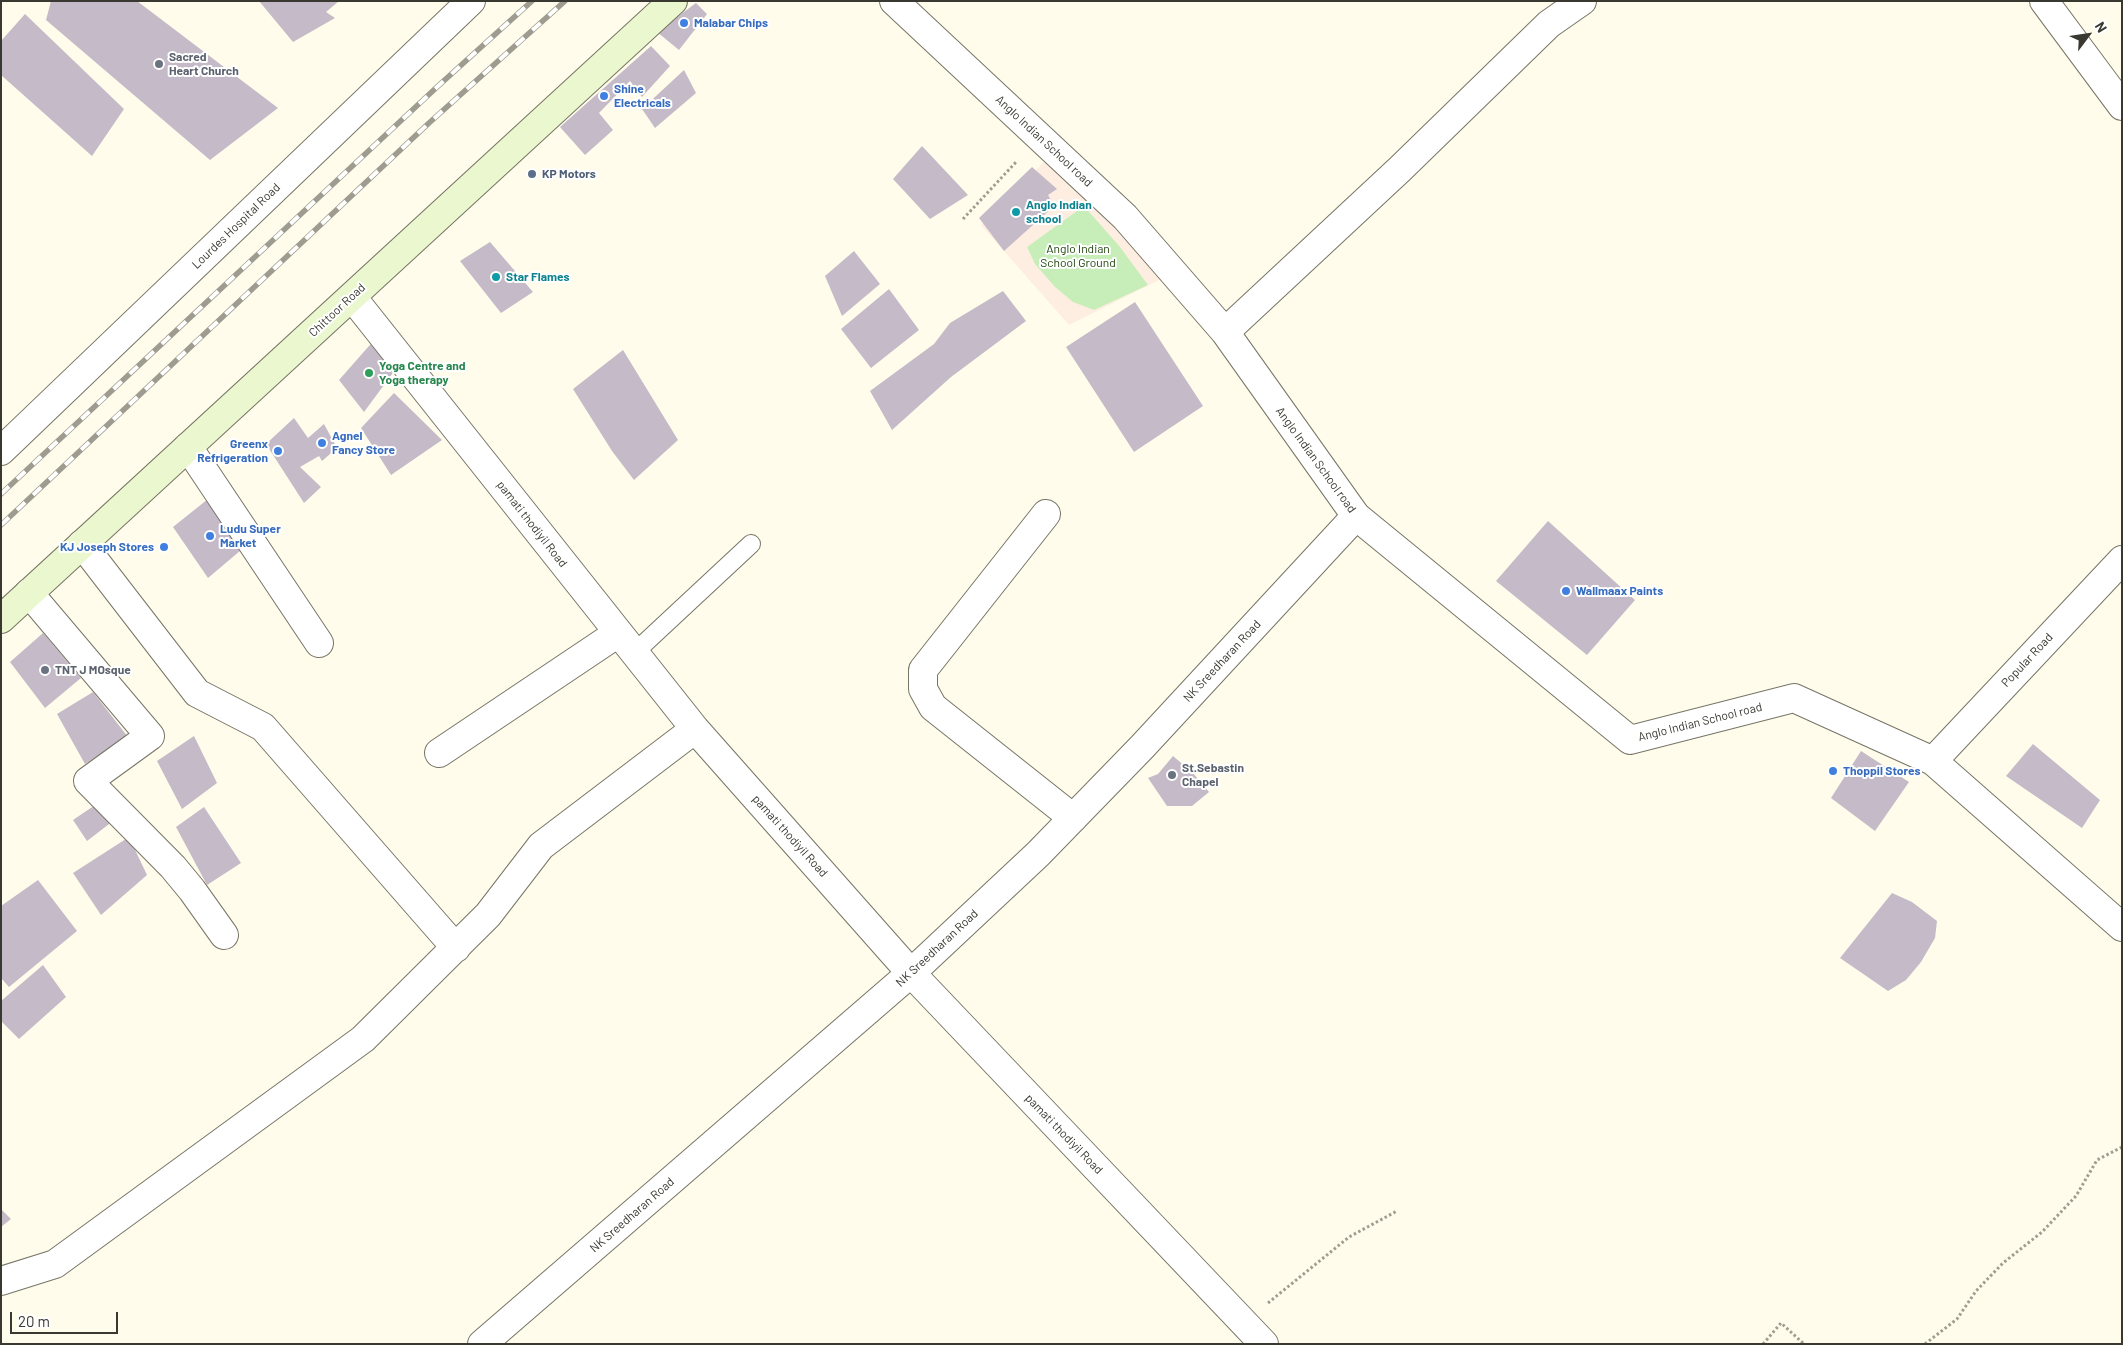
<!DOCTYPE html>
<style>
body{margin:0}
#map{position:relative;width:2123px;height:1345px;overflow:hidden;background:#fffceb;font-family:Barlow,sans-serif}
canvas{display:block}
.frame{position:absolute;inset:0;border:2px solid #393831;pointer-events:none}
.north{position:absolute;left:2063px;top:10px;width:50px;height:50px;-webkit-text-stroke:4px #fff;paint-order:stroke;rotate:59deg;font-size:14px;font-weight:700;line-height:20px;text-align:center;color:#393831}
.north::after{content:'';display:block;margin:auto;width:18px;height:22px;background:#393831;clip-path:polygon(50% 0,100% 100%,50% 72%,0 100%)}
.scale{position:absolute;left:10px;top:1312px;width:108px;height:22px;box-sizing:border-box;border:2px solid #393831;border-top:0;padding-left:6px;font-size:15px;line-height:18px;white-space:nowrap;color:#393831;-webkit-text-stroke:4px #fff;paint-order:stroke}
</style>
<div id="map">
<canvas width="2123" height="1345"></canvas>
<div class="frame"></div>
<div class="north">N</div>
<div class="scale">20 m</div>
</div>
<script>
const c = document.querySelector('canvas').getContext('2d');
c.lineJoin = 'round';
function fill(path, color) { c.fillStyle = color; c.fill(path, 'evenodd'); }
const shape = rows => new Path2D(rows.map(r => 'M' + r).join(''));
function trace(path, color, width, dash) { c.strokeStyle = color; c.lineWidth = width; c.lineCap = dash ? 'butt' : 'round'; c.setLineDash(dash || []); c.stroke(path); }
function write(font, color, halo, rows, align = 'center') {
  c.font = font + ' Barlow,sans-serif'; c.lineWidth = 4; c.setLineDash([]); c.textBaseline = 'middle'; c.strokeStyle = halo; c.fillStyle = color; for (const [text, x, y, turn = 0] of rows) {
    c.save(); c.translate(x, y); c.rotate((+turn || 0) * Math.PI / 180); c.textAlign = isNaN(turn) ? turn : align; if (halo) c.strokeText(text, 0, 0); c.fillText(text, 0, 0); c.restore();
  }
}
fill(shape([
 [1055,151,1161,279,1069,325,981,225]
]), '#feeee1');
fill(shape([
 [1084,206,1120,247,1148,285,1094,310,1073,302,1055,287,1035,264,1027,247]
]), '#c7eeb8');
fill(shape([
 [51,1,137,1,278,108,210,160,46,20],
 [259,1,339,1,326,12,335,18,293,42],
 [696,3,707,14,679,50,657,32],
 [25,14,124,109,92,156,1,75,1,41],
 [651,46,670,66,642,97,630,81,599,113,613,130,585,155,560,127],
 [684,70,696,93,655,128,642,109],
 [922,146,968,195,930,219,893,179],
 [1032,167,1057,189,1048,195,1054,206,1004,251,979,218],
 [490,242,533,292,501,313,460,261],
 [854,251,880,284,842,316,825,276],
 [889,289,919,330,871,368,841,329],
 [1003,291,1026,321,951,377,892,430,870,391,934,344,950,323],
 [1135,302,1203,406,1134,452,1066,347],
 [376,338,398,366,364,412,339,380],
 [623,350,678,440,634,480,612,451,573,389],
 [394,393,442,440,391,475,361,428],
 [294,418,308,438,324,424,337,448,322,461,319,456,300,467,321,487,304,503,266,444],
 [213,495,247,545,208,578,173,527],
 [1548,521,1635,600,1587,655,1496,581],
 [43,633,81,678,45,708,10,662],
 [93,692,128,737,85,764,57,714],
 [194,736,217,783,182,809,157,761],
 [2033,744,2100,800,2082,828,2006,776],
 [1861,751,1909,782,1875,831,1831,798],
 [1173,756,1193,773,1209,792,1192,806,1167,806,1148,778,1158,774],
 [101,801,113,821,87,841,73,820],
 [204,807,241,863,207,885,176,827],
 [129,837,147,875,101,915,73,873],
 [38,880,77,931,9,987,1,978,1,906],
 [1892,893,1912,902,1937,921,1935,938,1921,962,1906,980,1888,991,1840,958],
 [43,965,66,997,19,1039,1,1021,1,1001],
 [1,1209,11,1219,1,1227]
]), '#c5bac8');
const service = shape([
 [634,653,751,544]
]);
const minor = shape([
 [894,1,1125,217,1225,332,1356,516,1630,740,1794,698,1933,761,2122,927],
 [2044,1,2122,106],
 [352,297,695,729,911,973,1264,1344],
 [1225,332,1400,169,1549,24,1582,1],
 [188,447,319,643],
 [1046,514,923,670,923,689,933,707,1073,818],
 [82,544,197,693,263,727,456,948],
 [29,593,150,736,88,781,173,867,192,890,224,935],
 [439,753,618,633],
 [1933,761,2122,560],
 [1,1281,55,1264,363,1039,488,915,541,846,695,729]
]);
const tertiary = shape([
 [1,451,471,1],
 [482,1344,911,973,1038,854,1142,747,1356,516]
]);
const secondary = shape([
 [1,619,673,1]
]);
trace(service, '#777566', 20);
trace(minor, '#777566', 30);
trace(tertiary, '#777566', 30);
trace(secondary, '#777566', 30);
trace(shape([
 [963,219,1017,161],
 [1268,1303,1349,1237,1397,1211],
 [1763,1344,1781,1323,1804,1344],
 [1925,1344,1957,1319,1976,1291,2003,1263,2042,1232,2076,1196,2097,1160,2122,1147]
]), '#9f9d91', 3, [2.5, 2.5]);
trace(service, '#fff', 18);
trace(minor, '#fff', 28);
trace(tertiary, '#fff', 28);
trace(secondary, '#ebf8cf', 28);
const rail = shape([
 [1,494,437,87,532,1],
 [1,525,429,123,565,1]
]);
trace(rail, '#9e9c90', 5.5);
trace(rail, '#fff', 4, [11]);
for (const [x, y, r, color] of [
 [684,23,5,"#3f7fe0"],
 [159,64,5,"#6b7280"],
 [604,96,5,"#3f7fe0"],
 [532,174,5,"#5c6f8a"],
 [1016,212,5,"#0f9aa8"],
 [496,277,5,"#0f9aa8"],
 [369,373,5,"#2e9e5b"],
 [322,443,5,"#3f7fe0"],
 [278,451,5,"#3f7fe0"],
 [210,536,5,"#3f7fe0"],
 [164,547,5,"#3f7fe0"],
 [1566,591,5,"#3f7fe0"],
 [45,670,5,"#6b7280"],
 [1833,771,5,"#3f7fe0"],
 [1172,775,5,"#6b7280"]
]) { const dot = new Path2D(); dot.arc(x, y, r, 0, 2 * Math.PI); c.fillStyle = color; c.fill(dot); trace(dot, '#fff', 2); }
write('bold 12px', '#366cbe', '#fff', [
 ["Malabar Chips",694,23],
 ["Shine",614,89],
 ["Electricals",614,103],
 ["Agnel",332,436],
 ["Fancy Store",332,450],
 ["Greenx",268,444,"right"],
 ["Refrigeration",268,458,"right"],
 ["Ludu Super",220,529],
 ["Market",220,543],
 ["KJ Joseph Stores",154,547,"right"],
 ["Wallmaax Paints",1576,591],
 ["Thoppil Stores",1843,771]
], 'left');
write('bold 12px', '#5b616d', '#fff', [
 ["Sacred",169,57],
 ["Heart Church",169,71],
 ["TNT J MOsque",55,670],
 ["St.Sebastin",1182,768],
 ["Chapel",1182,782]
], 'left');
write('12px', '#393831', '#fff', [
 ["Anglo Indian School road",1044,141,43],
 ["Lourdes Hospital Road",236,226,-44],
 ["Chittoor Road",337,310,-43],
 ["Anglo Indian School road",1316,460,54],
 ["pamati thodiyil Road",532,524,52],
 ["Popular Road",2027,660,-47],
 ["NK Sreedharan Road",1222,661,-47],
 ["Anglo Indian School road",1700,722,-14],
 ["pamati thodiyil Road",790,836,48],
 ["NK Sreedharan Road",937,948,-43],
 ["pamati thodiyil Road",1064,1134,46],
 ["NK Sreedharan Road",632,1215,-41]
]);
write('bold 12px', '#4e5e75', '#fff', [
 ["KP Motors",542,174]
], 'left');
write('bold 12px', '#0d838f', '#fff', [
 ["Anglo Indian",1026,205],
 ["school",1026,219],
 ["Star Flames",506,277]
], 'left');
write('12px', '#193e04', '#fff', [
 ["Anglo Indian",1078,249],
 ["School Ground",1078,263]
]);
write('bold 12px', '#27864d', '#fff', [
 ["Yoga Centre and",379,366],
 ["Yoga therapy",379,380]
], 'left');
</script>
